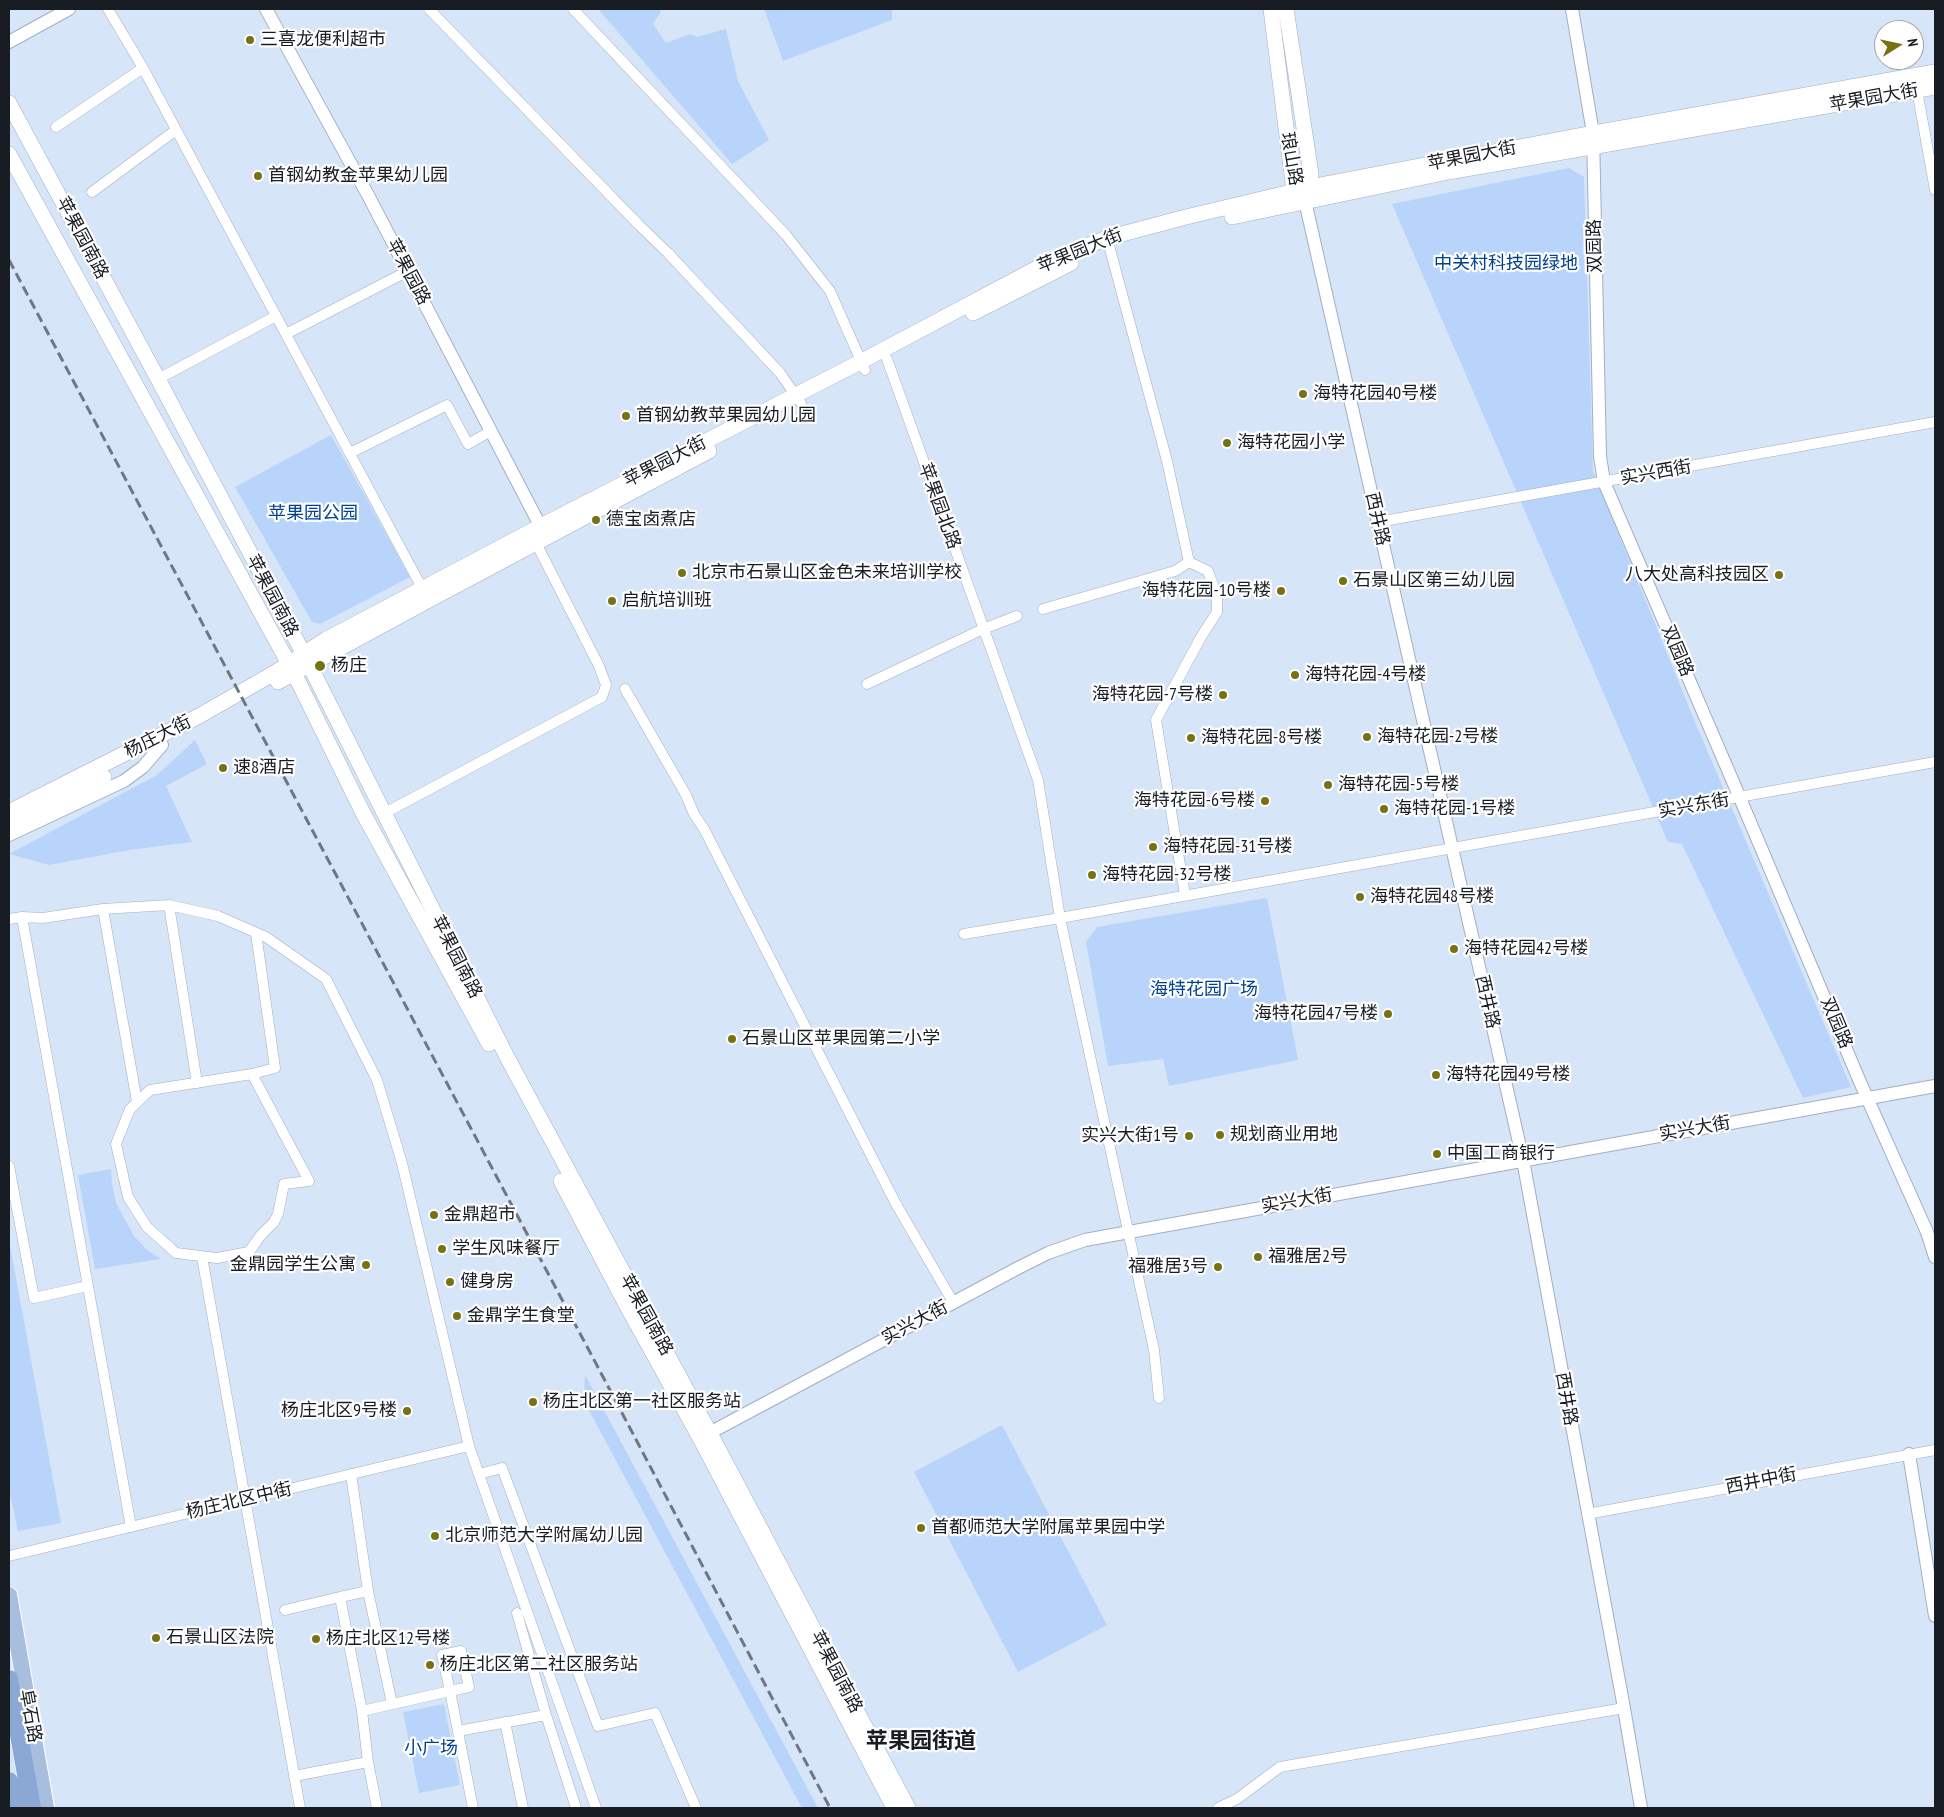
<!DOCTYPE html>
<meta charset="utf-8">
<style>
body{margin:0}
#map{position:relative;width:1944px;height:1817px;overflow:hidden;background:#d7e5f8;font-family:"PT Sans Narrow",sans-serif}
canvas{display:block}
.frame{position:absolute;inset:0;border:10px solid #181d24;pointer-events:none}
.north{position:absolute;left:1874px;top:20px;width:50px;height:50px;box-sizing:border-box;background:#fff;border:1px solid #a3a5a7;border-radius:50%;rotate:80deg;font-size:14px;font-weight:700;line-height:20px;text-align:center;color:#181d24}
.north::after{content:'';display:block;margin:auto;width:18px;height:22px;background:#767214;clip-path:polygon(50% 0,100% 100%,50% 72%,0 100%)}
</style>
<div id="map">
<canvas width="1944" height="1817"></canvas>
<div class="frame"></div>
<div class="north">N</div>
</div>
<script>
const c = document.querySelector('canvas').getContext('2d');
c.lineJoin = 'round';
function fill(path, color) { c.fillStyle = color; c.fill(path, 'evenodd'); }
const shape = rows => new Path2D(rows.map(r => 'M' + r).join(''));
function trace(path, color, width, dash) { c.strokeStyle = color; c.lineWidth = width; c.lineCap = dash ? 'butt' : 'round'; c.setLineDash(dash || []); c.stroke(path); }
function write(font, color, halo, rows, align = 'center') {
  c.font = font + ' "PT Sans Narrow","Noto Sans SC",sans-serif'; c.lineWidth = 4.5; c.setLineDash([]); c.textBaseline = 'middle'; c.strokeStyle = halo; c.fillStyle = color; for (const [text, x, y, turn = 0] of rows) {
    c.save(); c.translate(x, y); c.rotate((+turn || 0) * Math.PI / 180); c.textAlign = isNaN(turn) ? turn : align; if (halo) c.strokeText(text, 0, 0); c.fillText(text, 0, 0); c.restore();
  }
}
fill(shape([
 [598,9,660,9,661,11,653,24,666,43,690,34,697,37,726,29,738,81,769,140,732,164],
 [764,9,892,9,892,20,783,61],
 [1569,168,1584,177,1593,471,1695,722,1851,1087,1803,1098,1682,844,1668,842,1392,204],
 [331,435,410,577,320,624,312,622,235,487],
 [195,740,207,764,166,786,192,842,129,850,49,865,9,854,157,775],
 [1267,898,1298,1060,1169,1086,1163,1059,1108,1066,1086,942,1097,927],
 [111,1169,112,1184,116,1203,134,1236,147,1250,161,1259,95,1269,78,1175],
 [9,1240,61,1523,18,1531,9,1489],
 [585,1375,818,1808,802,1808,584,1401],
 [1002,1425,1107,1625,1018,1672,914,1472],
 [444,1704,460,1785,419,1793,403,1712]
]), '#b8d4fb');
const minor = shape([
 [108,9,143,68,422,588],
 [429,9,639,225,668,253,780,373,801,403],
 [573,9,786,235,830,291,865,370],
 [1917,90,1935,190],
 [56,127,143,68],
 [92,192,176,130],
 [1107,238,1167,461,1189,562,1208,571,1217,596,1217,612,1201,637,1156,720,1185,895],
 [286,334,408,271],
 [887,359,1038,780,1060,918,1154,1350,1159,1398],
 [158,379,276,316],
 [350,453,447,405,468,444,491,431],
 [1378,522,1935,422],
 [1043,609,1175,571,1189,562],
 [867,684,983,629,1017,616],
 [625,689,686,795,694,814,704,829,896,1204,953,1302],
 [383,814,602,697,606,685,599,666,536,543],
 [169,905,197,1083],
 [103,909,137,1102],
 [22,917,43,918,103,909,169,905,218,916,266,937,326,979,377,1080,402,1163,469,1446,596,1808],
 [9,919,22,917,131,1527],
 [964,934,1060,918,1935,762],
 [252,1074,309,1181,284,1184,278,1214,274,1222,261,1235,249,1252,217,1258,176,1253,147,1227,128,1197,116,1144,130,1109,150,1090,252,1074],
 [252,1074,275,1068,256,933],
 [9,1166,34,1298,88,1286],
 [202,1257,300,1808],
 [479,1474,502,1468,598,1726,655,1713,696,1808],
 [1587,1514,1935,1450],
 [9,1556,469,1446],
 [368,1591,392,1704],
 [340,1597,368,1591,351,1474],
 [285,1610,340,1597,362,1711],
 [546,1715,576,1808],
 [505,1722,523,1808],
 [458,1731,546,1715,517,1613],
 [368,1762,377,1808],
 [294,1776,368,1762,362,1711,450,1691,469,1687,461,1651,442,1655,450,1691,473,1808],
 [1218,1808,1237,1799,1280,1767,1624,1708]
]);
const tertiary = shape([
 [266,9,369,197,545,535],
 [1572,9,1593,133,1600,456,1604,482,1740,798,1860,1082,1927,1232,1935,1257],
 [9,42,69,9],
 [1305,201,1523,1160,1624,1708,1641,1808],
 [9,835,124,781,143,767,162,745],
 [702,1437,1018,1268,1048,1253,1085,1240,1935,1086],
 [1909,1454,1935,1616]
]);
const secondary = shape([
 [1271,9,1294,191,1301,198],
 [1286,9,1311,174,1307,195],
 [9,103,158,379,309,664,507,1057,720,1452,908,1808],
 [9,154,294,673,363,813,489,1044],
 [1232,217,1448,172,1935,87],
 [973,313,1071,263],
 [278,682,431,599,709,451],
 [9,812,199,716,276,672,325,640,541,526,862,361,1037,268,1071,252,1107,238,1186,217,1325,184,1593,133,1935,72],
 [9,823,104,777],
 [561,1181,628,1308,700,1438,894,1808]
]);
const primary = shape([
 [9,1595,46,1808]
]);
const trunk = shape([
 [9,1679,32,1808],
 [9,1781,14,1808]
]);
trace(minor, '#a2afc1', 11);
trace(tertiary, '#a2afc1', 14);
trace(secondary, '#a2afc1', 16);
trace(primary, '#fff', 18);
trace(trunk, '#fff', 19);
trace(minor, '#fff', 10);
trace(tertiary, '#fff', 12);
trace(secondary, '#fff', 15);
trace(primary, '#a7bede', 16);
trace(trunk, '#8aa8d3', 18);
trace(shape([
 [9,260,592,1356,830,1808]
]), '#6e7884', 3, [10, 5]);
for (const [x, y, r, color] of [
 [250,40,5,"#767214"],
 [258,176,5,"#767214"],
 [1303,394,5,"#767214"],
 [626,416,5,"#767214"],
 [1227,443,5,"#767214"],
 [596,520,5,"#767214"],
 [682,573,5,"#767214"],
 [1779,575,5,"#767214"],
 [1343,581,5,"#767214"],
 [1281,591,5,"#767214"],
 [612,601,5,"#767214"],
 [320,666,6,"#767214"],
 [1295,675,5,"#767214"],
 [1223,695,5,"#767214"],
 [1367,737,5,"#767214"],
 [1191,738,5,"#767214"],
 [223,768,5,"#767214"],
 [1328,785,5,"#767214"],
 [1265,801,5,"#767214"],
 [1384,809,5,"#767214"],
 [1153,847,5,"#767214"],
 [1092,875,5,"#767214"],
 [1360,897,5,"#767214"],
 [1454,949,5,"#767214"],
 [1388,1014,5,"#767214"],
 [732,1039,5,"#767214"],
 [1436,1075,5,"#767214"],
 [1220,1135,5,"#767214"],
 [1189,1136,5,"#767214"],
 [1437,1154,5,"#767214"],
 [434,1215,5,"#767214"],
 [442,1249,5,"#767214"],
 [1258,1257,5,"#767214"],
 [366,1265,5,"#767214"],
 [1218,1267,5,"#767214"],
 [450,1282,5,"#767214"],
 [457,1316,5,"#767214"],
 [533,1402,5,"#767214"],
 [407,1411,5,"#767214"],
 [921,1528,5,"#767214"],
 [435,1536,5,"#767214"],
 [156,1638,5,"#767214"],
 [316,1639,5,"#767214"],
 [430,1665,5,"#767214"]
]) { const dot = new Path2D(); dot.arc(x, y, r, 0, 2 * Math.PI); c.fillStyle = color; c.fill(dot); trace(dot, '#fff', 2); }
write('18px', '#181d24', '#fff', [
 ["三喜龙便利超市",260,40],
 ["首钢幼教金苹果幼儿园",268,176],
 ["海特花园40号楼",1313,394],
 ["首钢幼教苹果园幼儿园",636,416],
 ["海特花园小学",1237,443],
 ["德宝卤煮店",606,520],
 ["北京市石景山区金色未来培训学校",692,573],
 ["八大处高科技园区",1769,575,"right"],
 ["石景山区第三幼儿园",1353,581],
 ["海特花园-10号楼",1271,591,"right"],
 ["启航培训班",622,601],
 ["杨庄",331,666],
 ["海特花园-4号楼",1305,675],
 ["海特花园-7号楼",1213,695,"right"],
 ["海特花园-2号楼",1377,737],
 ["海特花园-8号楼",1201,738],
 ["速8酒店",233,768],
 ["海特花园-5号楼",1338,785],
 ["海特花园-6号楼",1255,801,"right"],
 ["海特花园-1号楼",1394,809],
 ["海特花园-31号楼",1163,847],
 ["海特花园-32号楼",1102,875],
 ["海特花园48号楼",1370,897],
 ["海特花园42号楼",1464,949],
 ["海特花园47号楼",1378,1014,"right"],
 ["石景山区苹果园第二小学",742,1039],
 ["海特花园49号楼",1446,1075],
 ["规划商业用地",1230,1135],
 ["实兴大街1号",1179,1136,"right"],
 ["中国工商银行",1447,1154],
 ["金鼎超市",444,1215],
 ["学生风味餐厅",452,1249],
 ["福雅居2号",1268,1257],
 ["金鼎园学生公寓",356,1265,"right"],
 ["福雅居3号",1208,1267,"right"],
 ["健身房",460,1282],
 ["金鼎学生食堂",467,1316],
 ["杨庄北区第一社区服务站",543,1402],
 ["杨庄北区9号楼",397,1411,"right"],
 ["首都师范大学附属苹果园中学",931,1528],
 ["北京师范大学附属幼儿园",445,1536],
 ["石景山区法院",166,1638],
 ["杨庄北区12号楼",326,1639],
 ["杨庄北区第二社区服务站",440,1665]
], 'left');
write('18px', '#181d24', '#fff', [
 ["苹果园大街",1874,98,-10],
 ["苹果园大街",1472,156,-11],
 ["琅山路",1291,159,80],
 ["苹果园南路",82,238,62],
 ["双园路",1595,246,-91],
 ["苹果园大街",1080,251,-22],
 ["苹果园路",408,272,62],
 ["苹果园大街",665,462,-27],
 ["实兴西街",1656,473,-10],
 ["苹果园北路",939,506,70],
 ["西井路",1377,519,77],
 ["苹果园南路",272,596,62],
 ["双园路",1677,651,67],
 ["杨庄大街",158,737,-27],
 ["实兴东街",1694,806,-10],
 ["苹果园南路",456,957,63],
 ["西井路",1487,1002,77],
 ["双园路",1836,1023,67],
 ["实兴大街",1695,1129,-10],
 ["实兴大街",1297,1201,-10],
 ["苹果园南路",646,1315,61],
 ["实兴大街",915,1323,-28],
 ["西井路",1566,1399,80],
 ["西井中街",1761,1481,-11],
 ["杨庄北区中街",239,1501,-13],
 ["苹果园南路",836,1672,62],
 ["阜石路",30,1716,80]
]);
write('18px', '#00428e', '#fff', [
 ["中关村科技园绿地",1506,264],
 ["苹果园公园",313,514],
 ["海特花园广场",1204,990],
 ["小广场",431,1749]
]);
write('bold 22px', '#181d24', '#fff', [
 ["苹果园街道",921,1742]
]);
</script>
